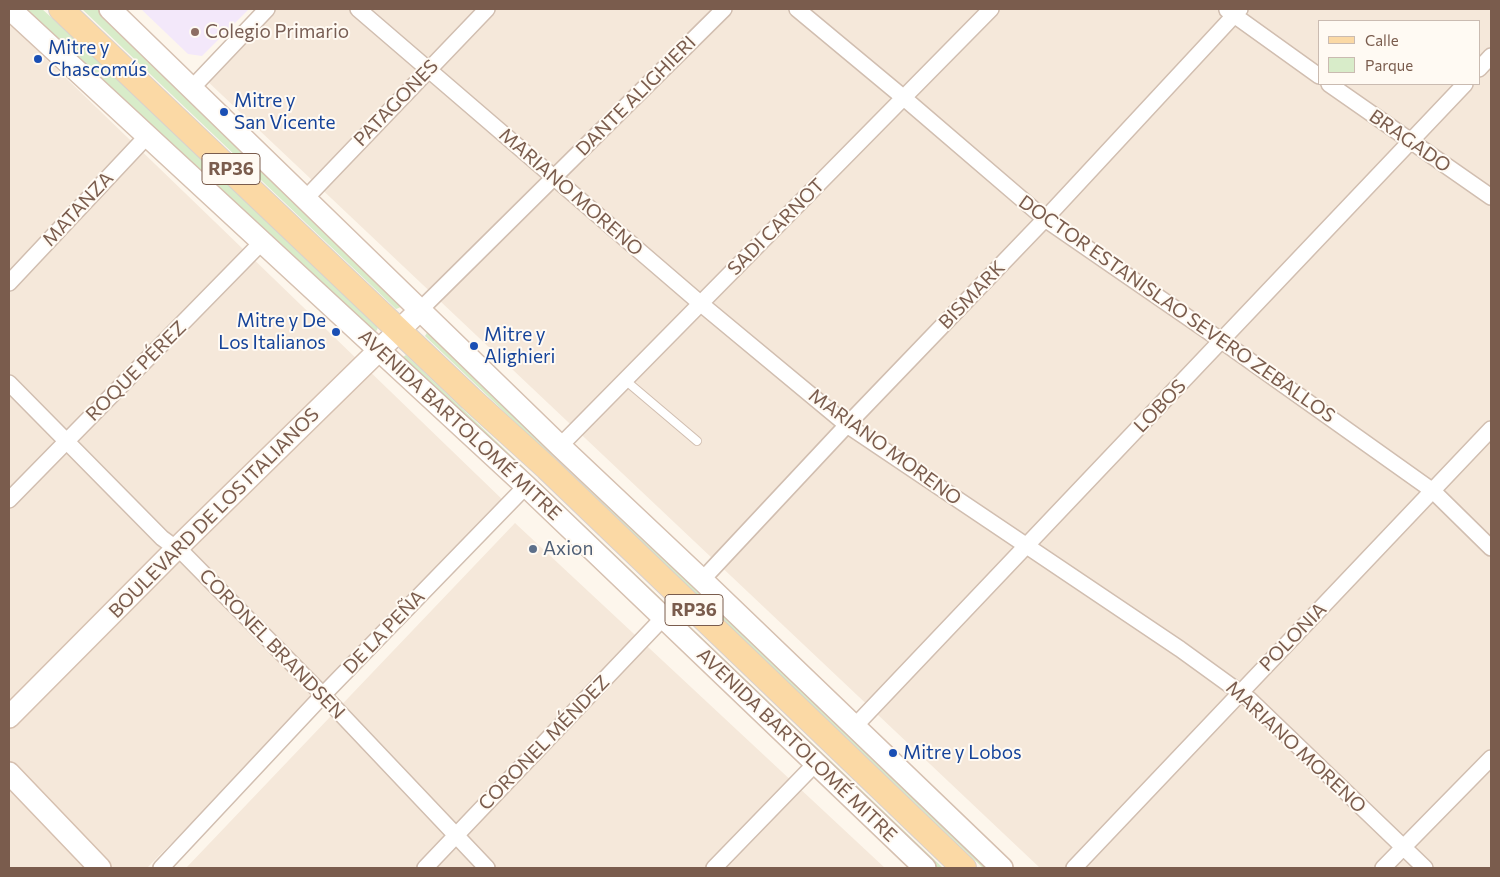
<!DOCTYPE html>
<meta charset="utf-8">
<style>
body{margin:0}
#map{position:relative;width:1500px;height:877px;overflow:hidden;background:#fdf6ec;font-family:Commissioner,sans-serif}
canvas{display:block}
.frame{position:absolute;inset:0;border:10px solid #7a5c4d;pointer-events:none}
.legend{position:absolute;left:1318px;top:20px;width:162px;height:65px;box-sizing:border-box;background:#fffaf3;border:1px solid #cabbb1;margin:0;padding:6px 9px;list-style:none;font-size:15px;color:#7a5c4d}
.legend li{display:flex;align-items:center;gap:10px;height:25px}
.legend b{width:25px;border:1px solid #cabbb1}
</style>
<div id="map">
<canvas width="1500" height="877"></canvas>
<div class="frame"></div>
<ul class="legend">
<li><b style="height:6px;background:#fbd9a5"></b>Calle</li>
<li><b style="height:14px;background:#d8ecc9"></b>Parque</li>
</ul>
</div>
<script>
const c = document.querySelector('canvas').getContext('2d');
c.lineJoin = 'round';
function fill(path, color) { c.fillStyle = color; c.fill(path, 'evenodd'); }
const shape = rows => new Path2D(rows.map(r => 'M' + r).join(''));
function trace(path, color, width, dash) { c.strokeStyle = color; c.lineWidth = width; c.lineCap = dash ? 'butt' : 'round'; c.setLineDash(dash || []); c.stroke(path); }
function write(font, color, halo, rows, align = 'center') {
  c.font = font + ' Commissioner,sans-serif'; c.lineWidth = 4; c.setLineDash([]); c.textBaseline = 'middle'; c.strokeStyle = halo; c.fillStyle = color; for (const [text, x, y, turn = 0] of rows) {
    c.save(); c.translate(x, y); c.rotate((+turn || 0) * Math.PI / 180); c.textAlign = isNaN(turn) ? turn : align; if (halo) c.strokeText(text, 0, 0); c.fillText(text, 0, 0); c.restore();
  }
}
fill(shape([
 [275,9,1491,9,1491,868,1040,868,204,78],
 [1319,21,1479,21,1479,84,1319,84],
 [9,23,507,504,147,868,9,868],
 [515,523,885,868,186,868]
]), '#f5e8da');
fill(shape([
 [141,9,249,9,202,56,188,54]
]), '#f3e8fa');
fill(shape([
 [20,9,42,9,110,70,378,327,377,330,375,332,373,331],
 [82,9,99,9,401,303,401,307,396,309],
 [428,331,992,868,983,868,674,574,425,336],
 [406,355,943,868,937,868,403,360,403,357]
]), '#d8ecc9');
const lane = shape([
 [625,380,697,441]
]);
const street = shape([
 [358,9,700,303,847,425,1180,649,1249,699,1425,868],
 [797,9,904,98,1045,219,1222,341,1433,491,1491,548],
 [1227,10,1319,76],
 [1479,69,1491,56],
 [1329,84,1491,197],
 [191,89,267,9],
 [306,198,487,9],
 [9,283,148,135],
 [420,310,724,9],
 [9,383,162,538,185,555,323,695,487,868],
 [560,446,991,9],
 [9,500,262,242],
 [702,580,847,425,1045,219,1240,9],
 [855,726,1465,84],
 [161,868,323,695,526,486],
 [425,868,663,618],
 [714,868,816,763],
 [1074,868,1491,429],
 [1383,868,1491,758]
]);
const secondary = shape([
 [10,9,526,486,925,868],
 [110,9,560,446,702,580,1002,868],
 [9,717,176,549,420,310],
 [9,773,100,868]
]);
const primary = shape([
 [61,9,471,399,547,468,964,868]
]);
trace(lane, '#d1beb0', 10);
trace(street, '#d1beb0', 18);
trace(secondary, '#d6c0b0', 24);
trace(primary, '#dad1cd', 26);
trace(lane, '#fff', 8);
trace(street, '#fff', 15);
trace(secondary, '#fff', 21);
trace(primary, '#fbd9a5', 24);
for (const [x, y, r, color] of [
 [195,32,5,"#8d6e63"],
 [38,59,5,"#1a4fb4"],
 [224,112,5,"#1a4fb4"],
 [336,332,5,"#1a4fb4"],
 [474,346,5,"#1a4fb4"],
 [533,549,5,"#5c6f8a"],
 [893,753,5,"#1a4fb4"]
]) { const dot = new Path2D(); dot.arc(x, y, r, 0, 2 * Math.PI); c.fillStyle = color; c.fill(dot); trace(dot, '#fffaf3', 2); }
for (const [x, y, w] of [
 [231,169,58],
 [694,610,58]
]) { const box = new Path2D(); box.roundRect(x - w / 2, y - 15.5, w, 31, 4); c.fillStyle = '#fffaf3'; c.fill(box); trace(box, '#7a5c4d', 1); }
write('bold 18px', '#7a5c4d', null, [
 ["RP36",231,169],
 ["RP36",694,610]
]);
write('19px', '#785e54', '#fffaf3', [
 ["Colegio Primario",205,32]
], 'left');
write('19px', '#164399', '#fffaf3', [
 ["Mitre y",48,48],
 ["Chascomús",48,70],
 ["Mitre y",234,101],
 ["San Vicente",234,123],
 ["Mitre y De",326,321,"right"],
 ["Los Italianos",326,343,"right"],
 ["Mitre y",484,335],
 ["Alighieri",484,357],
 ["Mitre y Lobos",903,753]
], 'left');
write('19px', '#7a5c4d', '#fffaf3', [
 ["DANTE ALIGHIERI",636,96,-45],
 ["PATAGONES",396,103,-46],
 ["BRAGADO",1410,141,35],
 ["MARIANO MORENO",571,192,41],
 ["MATANZA",78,209,-47],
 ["SADI CARNOT",776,227,-45],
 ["BISMARK",972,295,-46],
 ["DOCTOR ESTANISLAO SEVERO ZEBALLOS",1177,309,35],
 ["ROQUE PÉREZ",136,371,-45],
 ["LOBOS",1160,406,-46],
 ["AVENIDA BARTOLOMÉ MITRE",460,425,43],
 ["MARIANO MORENO",885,447,36],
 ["BOULEVARD DE LOS ITALIANOS",214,513,-45],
 ["DE LA PEÑA",384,632,-46],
 ["POLONIA",1293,637,-46],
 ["CORONEL BRANDSEN",272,644,46],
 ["CORONEL MÉNDEZ",544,743,-46],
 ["AVENIDA BARTOLOMÉ MITRE",797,745,44],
 ["MARIANO MORENO",1296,747,43]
]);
write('19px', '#4e5e75', '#fffaf3', [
 ["Axion",543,549]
], 'left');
</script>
